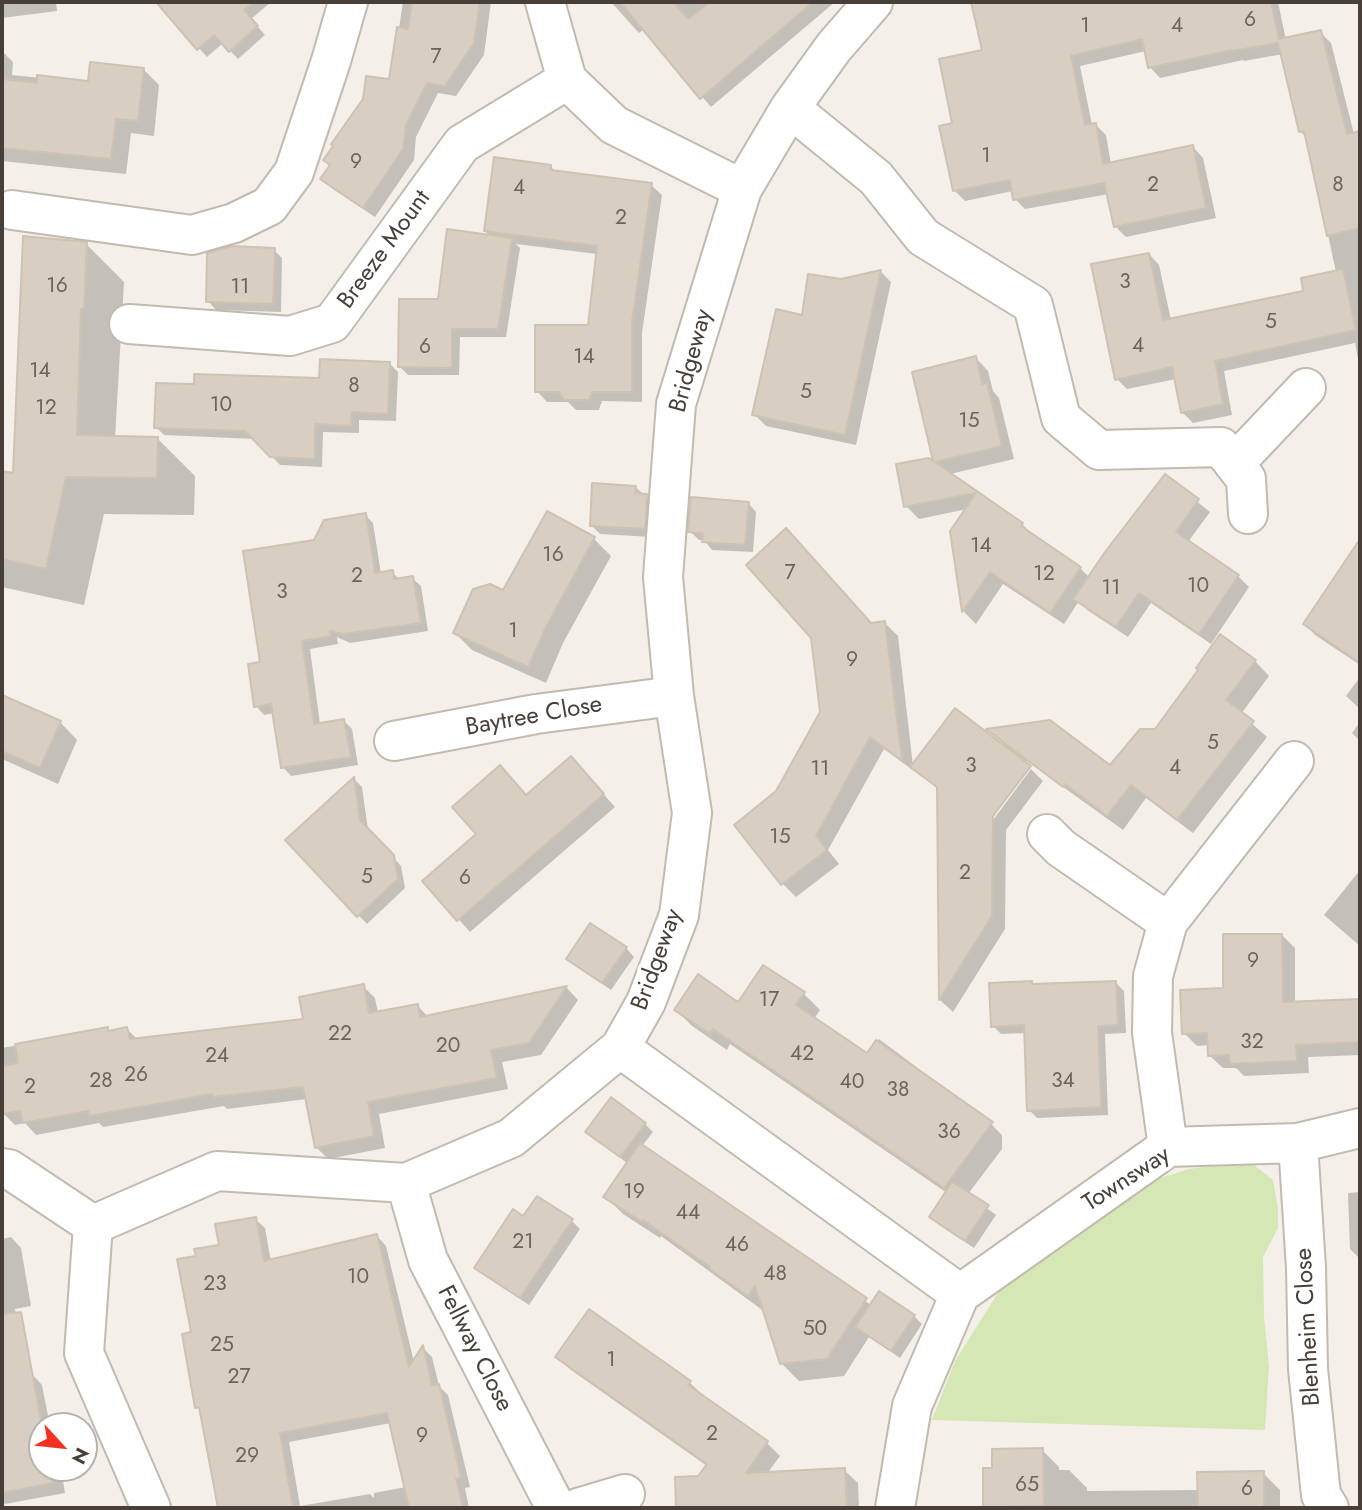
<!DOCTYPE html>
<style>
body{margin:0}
#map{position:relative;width:1362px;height:1510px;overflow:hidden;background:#f4f0e9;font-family:Jost,sans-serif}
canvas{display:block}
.frame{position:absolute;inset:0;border:4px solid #484038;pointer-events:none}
.north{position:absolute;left:28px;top:1412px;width:70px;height:70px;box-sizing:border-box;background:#fff;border:2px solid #b6b3af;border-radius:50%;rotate:117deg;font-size:19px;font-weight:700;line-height:28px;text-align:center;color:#484038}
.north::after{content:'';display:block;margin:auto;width:24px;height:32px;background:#f33121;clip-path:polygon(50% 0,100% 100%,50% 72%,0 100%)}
</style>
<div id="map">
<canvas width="1362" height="1510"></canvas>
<div class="frame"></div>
<div class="north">N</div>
</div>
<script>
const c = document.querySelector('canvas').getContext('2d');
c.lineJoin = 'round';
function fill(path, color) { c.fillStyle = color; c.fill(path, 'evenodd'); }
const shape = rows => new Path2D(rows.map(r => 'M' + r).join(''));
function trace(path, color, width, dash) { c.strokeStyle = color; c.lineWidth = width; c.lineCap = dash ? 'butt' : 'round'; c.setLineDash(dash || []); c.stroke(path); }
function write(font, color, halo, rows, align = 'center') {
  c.font = font + ' Jost,sans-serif'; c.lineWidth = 7; c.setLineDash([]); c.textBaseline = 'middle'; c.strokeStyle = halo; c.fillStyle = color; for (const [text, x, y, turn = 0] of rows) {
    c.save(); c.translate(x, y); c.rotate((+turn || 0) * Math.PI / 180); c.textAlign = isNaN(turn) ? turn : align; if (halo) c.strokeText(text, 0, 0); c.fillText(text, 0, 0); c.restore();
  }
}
fill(shape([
 [1218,1165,1254,1165,1273,1180,1278,1208,1278,1228,1263,1257,1264,1316,1269,1366,1265,1430,932,1420,955,1361,1001,1288,1113,1201,1157,1179,1189,1169]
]), '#d4e7b4');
fill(shape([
 [2,2,56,2,57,11,2,18],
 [158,2,271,2,251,19,265,35,238,59,223,43,207,57],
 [403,2,491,2,484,55,456,96,438,93,416,137,414,160,375,217,333,189,322,179,391,81],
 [611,2,835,2,711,107,644,29,639,33],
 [973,2,1278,2,1286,40,1320,32,1331,43,1354,134,1360,133,1360,370,1355,343,1224,371,1232,415,1193,423,1182,412,1176,379,1127,389,1117,379,1149,254,1159,265,1171,320,1305,292,1336,272,1307,138,1300,131,1283,54,1244,61,1243,60,1160,78,1150,67,1146,51,1080,66,1092,125,1096,125,1106,135,1111,164,1193,147,1203,158,1216,218,1126,237,1115,226,1109,194,1025,209,1015,199,1013,191,965,201,954,190,955,125,984,52],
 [2,51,13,62,12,75,90,83,143,69,159,85,154,136,131,133,126,174,2,161],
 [551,167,556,172,651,185,662,195,642,333,642,402,602,401,599,410,576,410,568,402,547,402,537,391,589,327,597,254,516,244,520,248,506,337,460,337,459,375,408,375,400,367,439,301,491,237,485,231],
 [86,244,124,282,115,438,157,438,195,476,194,515,104,514,84,605,2,587,2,472,14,475],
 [274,250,282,258,281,312,216,310,208,301],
 [880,271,891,282,856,445,766,426,754,414,803,317,841,281],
 [976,358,988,371,993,391,999,398,1014,459,950,474,1022,524,1035,537,1080,568,1090,578,1165,476,1210,512,1188,542,1238,576,1249,587,1211,644,1151,603,1128,637,1087,610,1079,601,1064,624,1003,584,976,624,964,612,952,532,967,509,919,519,906,506,935,465,914,373],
 [389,363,398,372,396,421,359,420,359,433,323,432,322,467,280,465,255,439,164,435,156,427,196,386,321,380],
 [635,487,655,504,652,537,600,534,592,526],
 [748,503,756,512,753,552,712,550,704,540,699,540,690,531],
 [365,515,373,523,381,574,392,572,400,580,412,578,421,586,428,631,350,643,337,637,338,644,310,649,320,724,344,721,352,729,358,765,291,776,283,767,274,713,264,715,256,706,262,664,315,542],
 [594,539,611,556,563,643,546,683,472,650,455,633,504,592],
 [1360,546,1360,665,1315,635,1305,624],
 [885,623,898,636,913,766,1005,749,1007,747,990,730,1111,768,1156,730,1255,661,1269,676,1241,714,1267,737,1193,833,1146,798,1123,830,1027,761,987,822,990,824,1031,769,1043,781,1006,830,1005,929,953,1012,940,1000,939,790,914,768,914,771,884,749,828,850,839,864,796,897,783,884,778,792,872,624],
 [1360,677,1360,709,1346,696],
 [2,697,60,722,77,740,58,784,2,759],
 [1360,722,1360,741,1352,733],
 [582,770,615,807,470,932,424,881,526,797],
 [354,779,362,787,368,830,401,866,405,888,367,924,287,840],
 [1360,870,1360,946,1324,915],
 [1282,935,1295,948,1295,1003,1360,1000,1360,1055,1308,1057,1309,1073,1244,1076,1236,1068,1223,1068,1210,1056,1209,1045,1197,1046,1184,1033],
 [626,948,634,957,611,990,577,967,568,958],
 [1115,982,1124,991,1126,1033,1105,1034,1108,1115,1037,1118,1029,1110,1026,1033,1001,1034,993,1026,1031,983,1035,986],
 [363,986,375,998,378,1013,418,1006,428,1017,567,988,578,1000,541,1055,502,1062,508,1089,379,1114,385,1148,328,1159,316,1147,307,1099,227,1109,224,1106,103,1127,99,1123,36,1135,25,1123,15,1125,3,1113,2,1048,107,1029,110,1032,127,1029,138,1040,305,1020],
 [804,994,820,1010,814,1019,867,1055,879,1039,985,1118,1002,1135,1002,1149,968,1194,996,1215,974,1248,939,1225,931,1217,947,1193,730,1044,727,1050,692,1026,676,1010,739,1004],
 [645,1124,653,1132,642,1146,871,1305,914,1316,922,1324,900,1358,869,1337,844,1376,799,1381,781,1363,765,1312,661,1236,660,1238,623,1214,606,1197,628,1164,588,1132],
 [1360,1192,1360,1259,1350,1249,1348,1193],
 [524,1218,571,1220,580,1229,529,1305,485,1276,476,1268],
 [255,1219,265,1228,271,1262,377,1236,386,1246,414,1362,423,1348,432,1357,439,1386,448,1395,470,1487,465,1488,469,1508,220,1508,202,1412,197,1407,193,1334,198,1257,221,1247],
 [391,1423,406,1487,374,1493,374,1498,370,1494,300,1506,289,1442],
 [11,1237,21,1248,31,1306,15,1309,26,1375,32,1374,42,1385,50,1426,42,1426,42,1468,61,1468,65,1493,5,1504,2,1501,2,1239],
 [557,1357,689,1382,703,1395,701,1397,767,1443,780,1456,767,1474,844,1470,858,1483,859,1508,678,1508,707,1466,571,1370],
 [1042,1450,1059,1467,1059,1470,1069,1470,1087,1488,1087,1491,1199,1490,1263,1473,1280,1490,1280,1508,985,1508,985,1470,994,1469]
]), '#0003');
const building = shape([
 [156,2,254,2,244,10,258,26,229,52,214,35,197,50,156,2],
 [412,2,480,2,474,43,445,86,427,83,406,125,403,149,363,208,320,179,330,165,323,160,333,146,331,144,363,99,366,76,389,79,397,27,408,29,412,2],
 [620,2,674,2,688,19,710,2,813,2,700,99,620,2],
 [971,2,1271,2,1279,39,1321,30,1347,134,1360,131,1360,228,1327,236,1304,131,1299,132,1278,43,1232,51,1232,50,1148,68,1142,39,1071,56,1085,125,1096,123,1103,164,1193,145,1206,208,1114,227,1104,183,1013,200,1010,180,953,191,939,126,952,123,939,59,982,50,971,2],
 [90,62,144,68,138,121,116,119,111,159,2,148,2,79,37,83,37,75,88,81,90,62],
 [494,157,551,165,551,170,652,183,632,322,632,392,592,392,589,400,564,400,559,392,535,392,535,325,588,325,597,246,484,231,494,157],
 [447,229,512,238,498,329,452,329,452,368,398,367,399,299,438,299,447,229],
 [23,236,87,242,84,309,81,309,77,435,158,437,157,478,66,477,46,569,2,559,2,471,13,473,23,236],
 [232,246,275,248,273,304,206,302,207,253,232,246],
 [1149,253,1163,320,1303,291,1301,278,1343,269,1356,330,1215,361,1223,404,1181,413,1172,367,1115,380,1091,264,1149,253],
 [881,270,845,435,752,415,776,309,802,315,808,274,841,279,881,270],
 [976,356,982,384,987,383,1002,446,935,462,1023,523,1021,526,1081,567,1050,613,990,572,962,612,950,531,976,493,904,507,896,464,929,458,933,461,912,372,976,356],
 [320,359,390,362,388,414,352,412,351,426,315,424,315,459,270,457,245,431,154,428,156,383,194,384,194,374,319,378,320,359],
 [1165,474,1199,499,1176,532,1239,575,1199,634,1139,593,1116,627,1073,599,1105,552,1165,474],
 [592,483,636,486,635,493,647,494,645,529,590,526,592,483],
 [691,497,749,502,745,545,702,542,703,533,688,532,691,497],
 [547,511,595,537,547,625,528,667,453,633,473,589,490,584,503,590,547,511],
 [366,513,375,573,393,570,394,579,413,576,421,623,343,634,330,631,331,636,302,641,314,724,344,719,351,757,281,768,271,704,254,707,248,664,260,662,243,551,314,540,324,520,366,513],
 [786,528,871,623,885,621,902,761,870,737,816,836,827,850,781,885,734,825,776,791,820,712,811,638,746,565,786,528],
 [1360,539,1360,663,1303,624,1360,539],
 [1220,634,1256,660,1226,700,1254,721,1177,820,1131,785,1107,816,1065,784,1063,787,986,729,1050,720,1110,765,1140,729,1155,729,1198,670,1196,668,1220,634],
 [2,695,61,721,40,768,2,751,2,695],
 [955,708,1031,766,993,816,992,916,939,1000,937,787,910,767,955,708],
 [571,756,604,794,457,921,422,881,476,834,452,807,500,765,526,795,571,756],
 [354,777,360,820,394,855,398,879,357,917,285,840,354,777],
 [590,923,627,947,602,983,566,959,590,923],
 [1223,934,1282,934,1283,1002,1360,999,1360,1042,1296,1045,1297,1061,1230,1064,1229,1055,1208,1056,1207,1033,1182,1034,1180,990,1223,988,1223,934],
 [763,965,805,992,796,1005,867,1053,876,1040,993,1122,944,1188,713,1029,710,1034,674,1010,698,974,738,1002,763,965],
 [1032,981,1032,984,1116,981,1118,1025,1098,1026,1101,1107,1027,1111,1024,1025,991,1027,989,983,1032,981],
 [364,984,369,1013,418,1004,420,1017,567,986,529,1043,491,1050,497,1078,368,1102,374,1136,315,1148,303,1087,213,1097,212,1094,89,1116,88,1111,23,1123,20,1111,2,1114,2,1066,18,1063,15,1044,108,1027,108,1031,127,1027,130,1039,303,1019,299,997,364,984],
 [611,1097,646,1123,620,1157,585,1132,611,1097],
 [640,1143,867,1298,827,1359,780,1364,755,1286,748,1296,709,1269,710,1267,643,1220,642,1222,603,1197,640,1143],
 [952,1182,989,1205,965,1241,929,1217,952,1182],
 [537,1196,573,1219,520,1298,474,1268,513,1209,523,1216,537,1196],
 [256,1217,264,1261,377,1234,409,1367,423,1345,432,1385,439,1384,461,1477,456,1479,463,1508,409,1508,387,1413,280,1433,293,1508,218,1508,199,1407,195,1408,182,1334,191,1332,177,1259,196,1256,194,1249,219,1245,215,1224,256,1217],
 [879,1291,915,1315,891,1351,855,1327,879,1291],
 [589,1309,691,1381,688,1385,768,1441,746,1473,845,1468,847,1508,676,1508,675,1477,698,1476,707,1464,555,1357,589,1309],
 [21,1312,42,1426,42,1468,50,1468,53,1483,2,1493,2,1314,21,1312],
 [1043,1448,1044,1506,983,1507,983,1468,992,1468,992,1449,1043,1448],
 [1264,1471,1264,1508,1198,1508,1197,1472,1264,1471]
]);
fill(building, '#d9cec2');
trace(building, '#d0c2b2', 2);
const street = shape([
 [545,2,567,80],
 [790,108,876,178,923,237,1033,305,1061,418,1099,450,1221,447,1246,479,1248,514],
 [12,210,192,235,234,223,269,206,294,172,331,61,348,2],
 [129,324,290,336,332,323,462,144,567,80,614,125,742,189],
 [1234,464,1306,388],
 [394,741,536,714,674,696],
 [1047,834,1061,848,1168,922],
 [620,1048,960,1294],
 [1298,1143,1306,1268,1308,1369,1321,1495,1329,1508],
 [1168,1147,1152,1033,1153,976,1168,922,1294,761],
 [2,1168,9,1169,93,1225],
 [406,1183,428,1260,556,1508],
 [151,1508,84,1353,93,1225,217,1171,406,1183,511,1138,620,1048,646,1002,679,915,692,813,674,696,663,577,676,404,742,189,790,108,834,47,873,2],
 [578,1508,625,1494],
 [895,1508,912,1406,960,1294,1168,1147,1298,1143,1360,1128]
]);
trace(street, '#c2baaf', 42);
trace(street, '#fff', 38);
write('21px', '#6c645a', null, [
 ["6",1250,21],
 ["1",1085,27],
 ["4",1177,27],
 ["7",436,58],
 ["1",986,157],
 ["9",356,163],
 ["2",1153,186],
 ["8",1338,186],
 ["4",519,189],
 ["2",621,219],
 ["3",1125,283],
 ["16",57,287],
 ["11",240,288],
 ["5",1271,323],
 ["4",1138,347],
 ["6",425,348],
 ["14",584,358],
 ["14",40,372],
 ["8",354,387],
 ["5",806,393],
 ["10",221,406],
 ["12",46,409],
 ["15",969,422],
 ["14",981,547],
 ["16",553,556],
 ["7",790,574],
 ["12",1044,575],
 ["2",357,577],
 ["10",1198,587],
 ["11",1111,589],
 ["3",282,593],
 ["1",513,632],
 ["9",852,661],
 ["5",1213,744],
 ["3",971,767],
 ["4",1175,769],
 ["11",820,770],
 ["15",780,838],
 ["2",965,874],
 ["5",367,878],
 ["6",465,879],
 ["9",1253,962],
 ["17",769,1001],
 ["22",340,1035],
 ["32",1252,1043],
 ["20",448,1047],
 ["42",802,1055],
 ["24",217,1057],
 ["26",136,1076],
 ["28",101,1082],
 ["34",1063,1082],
 ["40",852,1083],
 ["2",30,1088],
 ["38",898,1091],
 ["36",949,1133],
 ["19",634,1193],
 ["44",688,1214],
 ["21",523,1243],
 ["46",737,1246],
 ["48",775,1275],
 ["10",358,1278],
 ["23",215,1285],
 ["50",815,1330],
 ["25",222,1346],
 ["1",611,1361],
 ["27",239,1378],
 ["2",712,1435],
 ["9",422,1437],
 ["29",247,1457],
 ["65",1027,1486],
 ["6",1247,1490]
]);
write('24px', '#484038', '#fff', [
 ["Breeze Mount",385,250,-54],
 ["Bridgeway",692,361,-75],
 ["Baytree Close",534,717,-10],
 ["Bridgeway",658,960,-70],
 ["Townsway",1127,1180,-33],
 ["Blenheim Close",1309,1327,-93],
 ["Fellway Close",474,1349,63]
]);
</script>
